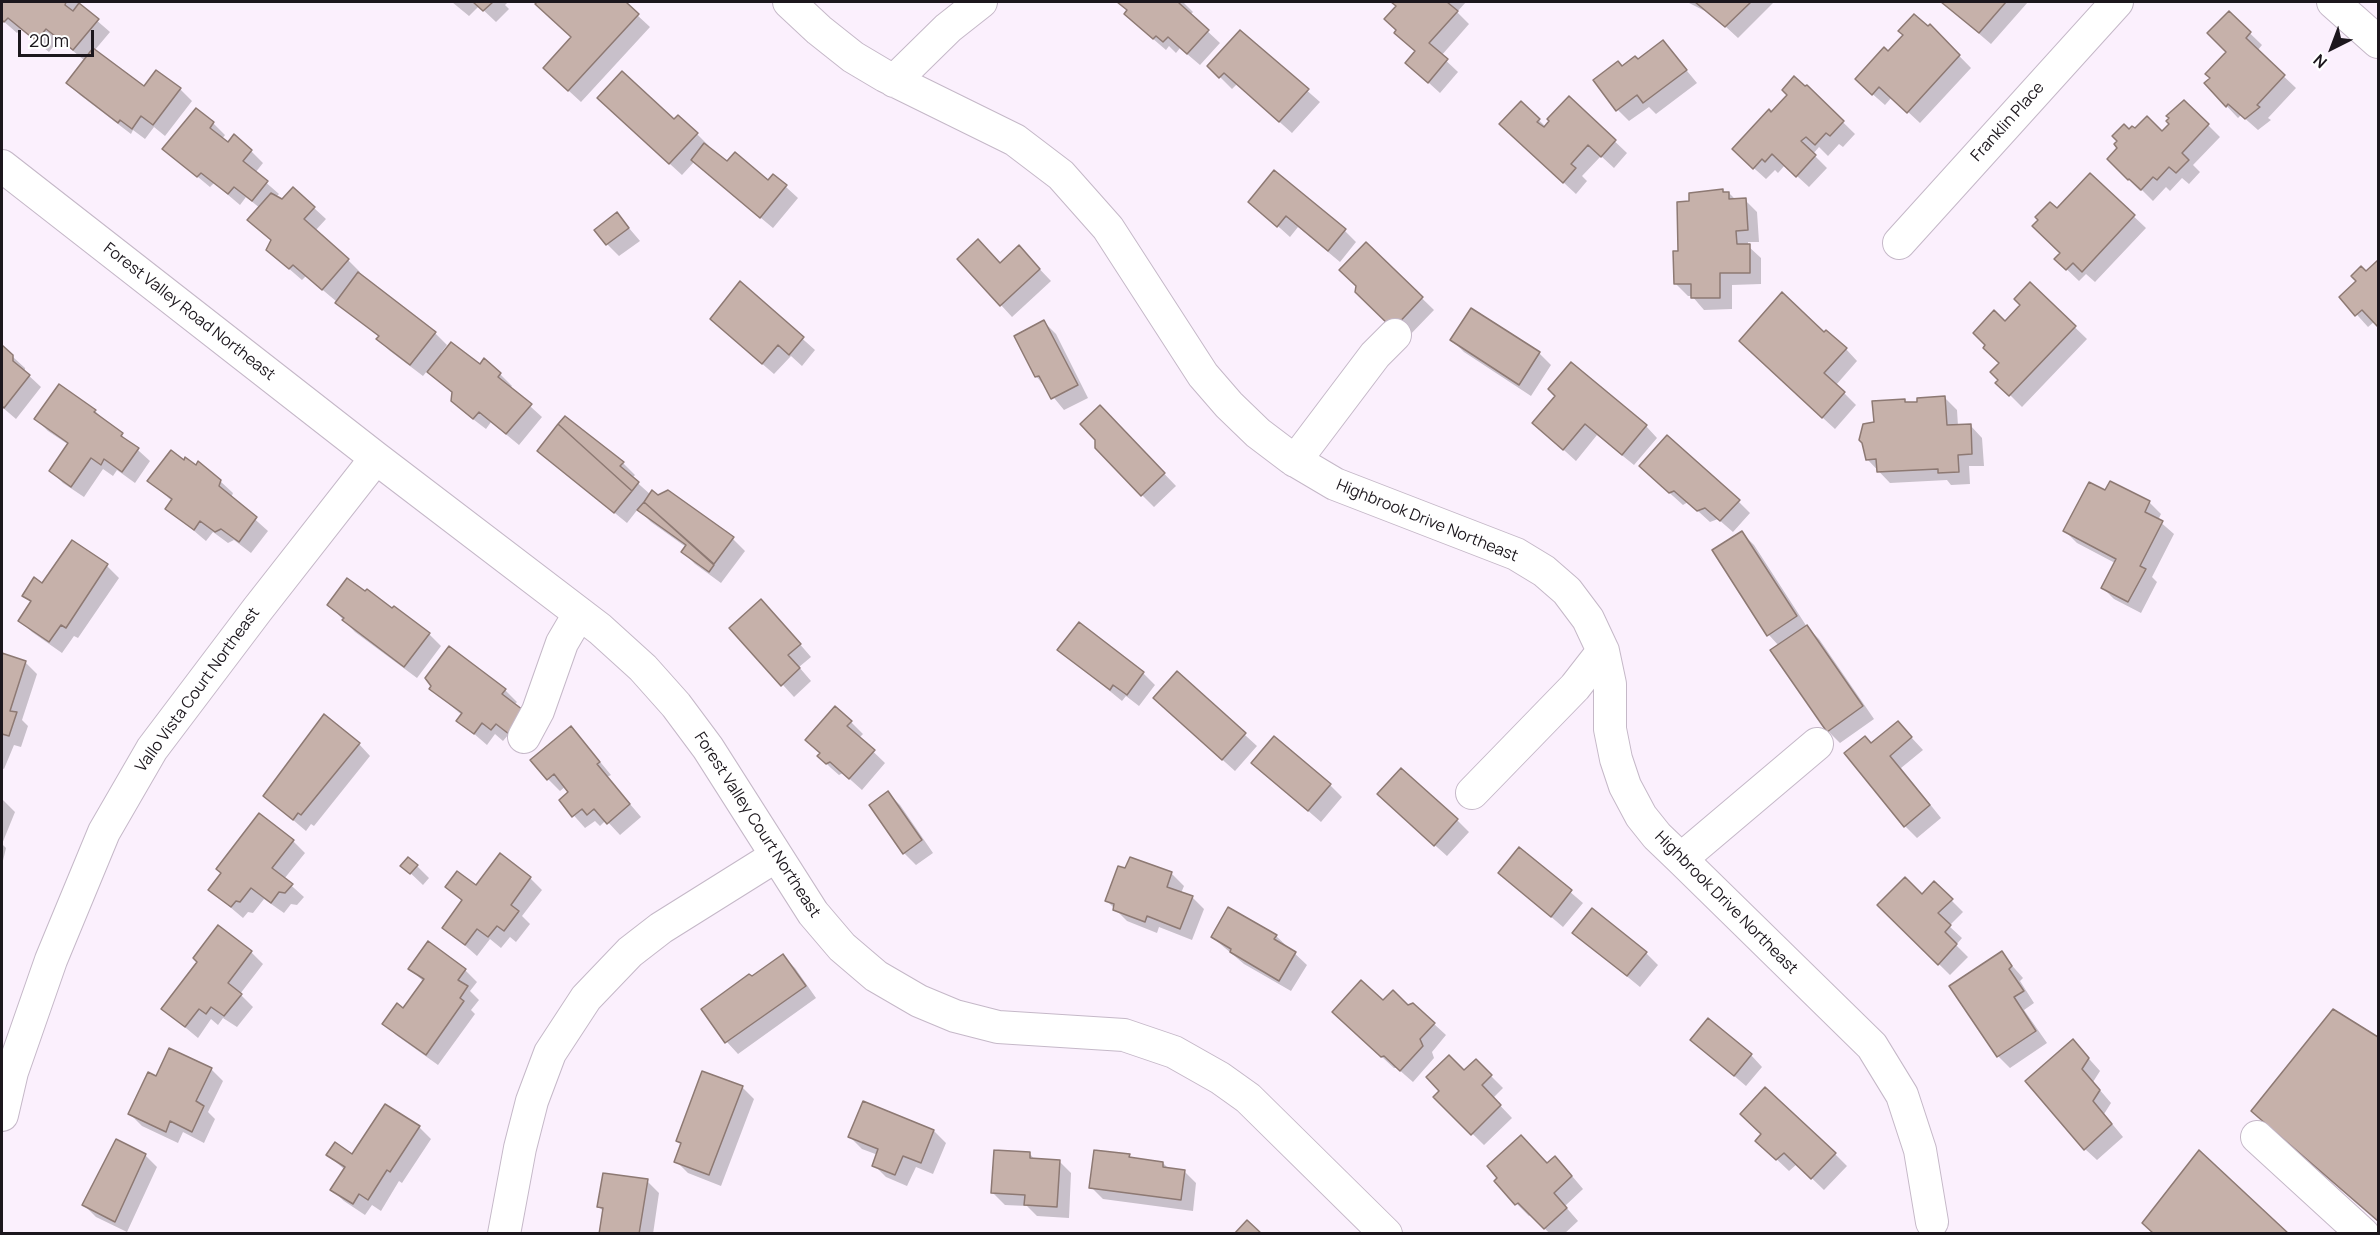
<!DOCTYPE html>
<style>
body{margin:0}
#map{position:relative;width:2380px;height:1235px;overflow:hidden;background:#fbf0fd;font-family:Manrope,sans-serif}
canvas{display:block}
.frame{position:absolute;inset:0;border:3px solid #1c171d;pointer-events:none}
.north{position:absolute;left:2302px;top:18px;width:60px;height:60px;-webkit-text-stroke:4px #fff;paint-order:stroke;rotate:222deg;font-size:16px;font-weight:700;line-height:24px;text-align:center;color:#1c171d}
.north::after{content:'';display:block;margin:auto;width:21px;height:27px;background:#1c171d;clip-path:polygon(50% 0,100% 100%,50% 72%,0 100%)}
.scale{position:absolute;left:18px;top:30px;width:76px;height:27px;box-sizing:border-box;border:3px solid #1c171d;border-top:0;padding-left:8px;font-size:18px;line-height:21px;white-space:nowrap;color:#1c171d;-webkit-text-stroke:4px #fff;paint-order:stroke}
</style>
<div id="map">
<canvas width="2380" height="1235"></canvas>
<div class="frame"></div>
<div class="north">N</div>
<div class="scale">20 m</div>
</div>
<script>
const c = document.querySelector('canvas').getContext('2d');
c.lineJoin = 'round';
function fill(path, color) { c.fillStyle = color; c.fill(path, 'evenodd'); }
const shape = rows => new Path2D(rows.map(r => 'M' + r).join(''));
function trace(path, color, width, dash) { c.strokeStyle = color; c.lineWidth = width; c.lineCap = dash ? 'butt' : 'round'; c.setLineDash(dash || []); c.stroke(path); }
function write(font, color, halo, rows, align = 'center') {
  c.font = font + ' Manrope,sans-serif'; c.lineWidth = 4.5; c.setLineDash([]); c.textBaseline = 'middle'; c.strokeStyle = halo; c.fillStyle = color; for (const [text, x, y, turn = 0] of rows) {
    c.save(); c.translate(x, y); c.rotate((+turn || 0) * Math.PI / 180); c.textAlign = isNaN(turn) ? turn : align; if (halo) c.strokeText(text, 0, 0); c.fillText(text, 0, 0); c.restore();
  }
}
fill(shape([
 [2,2,79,2,80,6,110,32,94,51,144,89,180,89,192,101,165,136,154,127,145,139,133,130,131,134,80,95,68,83,85,61,59,39,49,52,21,29,17,33,2,20],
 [452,2,508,2,505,5,509,9,496,22,479,6,469,16],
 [539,2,623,2,650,27,581,102,557,80,573,37,537,4],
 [1119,2,1183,2,1193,12,1190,15,1220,43,1200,65,1180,48,1176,53,1169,46,1166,50,1138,26,1129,11],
 [1391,2,1466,2,1457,12,1469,24,1441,56,1458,72,1440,93,1407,63,1416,52,1397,31,1397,6],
 [1687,2,1774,2,1738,38,1713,15],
 [1942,2,2028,2,1991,44],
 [2229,13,2262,45,2257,51,2296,88,2268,118,2271,120,2258,130,2241,115,2238,118,2206,84,2228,52],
 [1930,26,1971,68,1920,123,1892,97,1885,105,1869,91,1888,53],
 [1240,32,1320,102,1292,133,1237,84,1232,89,1209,66],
 [1663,42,1697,83,1656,114,1649,107,1629,121,1618,110,1623,68,1638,61],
 [1807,87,1855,134,1843,147,1839,144,1828,156,1819,147,1813,154,1827,168,1809,187,1785,165,1778,173,1775,170,1766,179,1746,161,1772,114],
 [1569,98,1627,153,1614,168,1601,156,1582,176,1587,181,1576,194,1513,136,1521,103,1546,127],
 [611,110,674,121,697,134,709,146,707,147,727,164,769,182,774,176,798,198,773,228,694,162,682,175],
 [213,123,225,135,222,139,228,145,251,151,263,163,255,173,279,194,276,197,314,208,326,219,315,231,348,260,360,272,358,274,435,333,447,345,441,353,500,374,512,386,510,388,542,417,519,445,491,422,486,429,465,413,453,394,427,371,423,376,390,351,378,339,379,337,306,276,302,280,280,261,272,241,261,232,260,208,246,197,240,205,214,183,210,187,164,149],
 [2208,125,2220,137,2193,165,2200,172,2189,184,2182,178,2170,191,2166,187,2153,201,2142,190,2140,191,2109,159,2119,148,2129,131,2162,133],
 [2090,175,2146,228,2095,282,2086,274,2079,281,2056,259,2062,253,2057,210],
 [1703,191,1722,191,1729,193,1736,200,1745,200,1757,212,1759,242,1748,242,1748,246,1761,258,1761,284,1732,285,1732,309,1704,310,1692,296,1688,296,1676,284,1679,253,1690,203,1703,194],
 [1250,201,1345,231,1356,242,1340,262,1298,227,1290,237],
 [617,214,640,241,619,256,607,244],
 [1366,244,1434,310,1406,339],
 [1030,259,1051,281,1012,317,1001,305,1000,264],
 [2378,262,2378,325,2375,321,2368,327,2341,297],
 [740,283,815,350,802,366,791,356,774,374,724,331],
 [2030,284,2087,339,2022,407,1998,383,2005,323,2022,305],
 [1472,310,1539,353,1551,365,1531,396,1464,352,1452,340],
 [1044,322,1056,334,1088,398,1064,410,1036,376],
 [1824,334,1846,349,1857,361,1836,385,1856,405,1835,429,1776,375],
 [2,347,25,368,25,372,41,387,16,419,2,407],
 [1557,396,1646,426,1657,438,1634,465,1597,435,1576,461,1534,423],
 [1945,398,1957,410,1958,426,1970,425,1982,438,1984,466,1969,466,1970,484,1951,485,1947,480,1890,483,1867,459,1875,424,1904,400,1908,404],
 [1100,407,1176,486,1154,507,1142,495],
 [95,411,150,461,135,483,117,470,113,476,103,469,84,497,63,483,51,471,69,445,48,431,36,419],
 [539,451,623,463,635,475,632,478,651,495,733,539,745,551,721,583,695,564,683,552,686,547,651,522,638,509,627,523],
 [184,462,220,481,233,493,231,498,268,531,251,553,234,540,228,543,213,532,206,541,167,508,172,501,149,481],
 [1653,478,1738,501,1750,513,1733,532,1718,519,1710,522,1688,502,1683,505],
 [2111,483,2149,502,2161,514,2158,520,2174,534,2152,577,2157,582,2141,613,2114,599,2102,587,2115,563,2077,543,2065,531,2105,492],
 [1742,533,1754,545,1807,627,1819,639,1874,719,1840,743,1828,731,1779,646,1769,635],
 [72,542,107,566,119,578,78,638,74,636,62,653,32,632,20,621,32,603,24,595,43,585],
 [367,591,429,634,441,646,417,678,355,632,329,605,366,594],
 [773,613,811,657,799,667,811,681,794,697,731,628],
 [1080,624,1143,673,1155,685,1139,706,1126,696,1122,701,1059,650],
 [2,655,25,662,37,674,22,720,28,726,21,747,14,745,4,769,2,768],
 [1177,673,1257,746,1235,771,1167,710],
 [431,689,505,690,517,702,514,705,527,748,508,735,503,741,495,734,487,745,458,720,462,715],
 [851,722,863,734,859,738,885,763,862,790,843,773,839,775,831,768,819,756,821,754,807,740],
 [1898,723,1923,750,1901,768,1941,818,1917,838,1905,826,1872,745],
 [582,740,611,775,607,777,641,817,620,835,606,820,600,826,595,821,585,828,561,801,571,792,566,786,560,791,548,779],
 [359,744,370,756,314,826,311,824,306,831,265,796],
 [1253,763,1330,785,1342,797,1321,822],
 [888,793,900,805,933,853,916,865,904,853,871,806],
 [2,799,15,812,2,844,6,848,2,865],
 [1391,806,1457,820,1469,832,1447,856],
 [293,841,305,853,284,879,304,897,297,905,291,904,284,913,264,899,253,913,248,912,243,918,210,890,223,873],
 [1520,849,1583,903,1563,927,1500,873],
 [500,856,530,878,542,890,522,916,530,924,516,942,510,937,501,948,490,939,477,956,444,927,463,902,447,887,476,887],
 [1130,859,1172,874,1184,886,1181,893,1192,897,1204,909,1192,940,1159,927,1157,933,1127,921,1107,901,1126,870],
 [403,866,417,866,429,878,423,885],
 [1934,883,1963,912,1949,926,1962,938,1956,945,1968,957,1950,975,1879,905,1922,896],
 [1574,933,1646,953,1658,965,1640,987],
 [1276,936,1307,965,1291,991,1244,964,1212,937],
 [251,952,263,964,240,994,253,1007,237,1027,223,1018,218,1025,211,1019,198,1038,163,1009],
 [2001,953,2023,978,2020,981,2034,1003,2024,1010,2047,1043,2010,1068,1998,1056],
 [783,956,795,968,816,998,738,1054,727,1042,703,1009],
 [410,969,465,970,477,982,470,991,479,1000,471,1010,475,1014,438,1065,396,1035,384,1023,403,1010,424,982],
 [1383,1002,1408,1007,1434,1024,1446,1035,1432,1052,1434,1058,1413,1082,1397,1068,1394,1068,1346,1024],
 [2333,1011,2378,1038,2378,1222,2276,1134,2253,1111],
 [1692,1040,1751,1055,1762,1067,1746,1086],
 [2073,1041,2100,1071,2093,1082,2111,1103,2104,1114,2123,1137,2097,1160,2085,1149],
 [1476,1061,1503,1088,1493,1098,1512,1118,1484,1145,1435,1097],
 [211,1069,223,1081,208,1112,215,1119,204,1143,183,1132,178,1143,142,1126,130,1114,157,1078],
 [742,1087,754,1099,721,1186,688,1173,676,1161,682,1145,677,1141],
 [864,1103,934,1131,946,1143,933,1174,916,1167,907,1186,886,1177,874,1165,878,1155,862,1149,850,1137],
 [419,1127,431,1139,402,1183,399,1181,381,1211,372,1205,365,1215,344,1201,332,1190,345,1170,328,1155,353,1156],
 [1769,1152,1835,1154,1847,1166,1824,1190,1797,1164,1789,1171],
 [1030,1154,1035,1160,1059,1161,1071,1173,1069,1218,1037,1216,1027,1206,1005,1205,993,1193],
 [145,1155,157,1167,127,1232,96,1217,84,1205],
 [1129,1155,1132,1159,1163,1163,1169,1169,1184,1171,1196,1183,1193,1211,1103,1199,1091,1187],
 [1547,1165,1567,1170,1583,1189,1565,1206,1578,1221,1564,1234,1550,1234,1531,1214,1529,1216,1517,1204],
 [647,1181,659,1193,653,1234,601,1234,604,1212,598,1206]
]), '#0003');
const building = shape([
 [2,2,66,2,65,5,73,11,79,3,99,19,73,50,46,29,36,41,8,18,4,22,2,20,2,2],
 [473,2,493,2,483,11,473,2],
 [537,2,626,2,639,14,568,91,543,68,571,37,535,4,537,2],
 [1117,2,1180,2,1179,3,1209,30,1187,54,1168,37,1163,42,1156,36,1153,39,1124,14,1127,10,1117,2],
 [1391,2,1447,2,1458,11,1429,43,1448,59,1428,83,1405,63,1415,51,1394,33,1396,30,1384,19,1396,6,1391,2],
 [1695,2,1751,2,1725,27,1695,2],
 [1941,2,2006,2,1979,33,1941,2],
 [2229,11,2251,32,2246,38,2285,75,2257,105,2260,107,2245,119,2228,104,2226,107,2204,83,2210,78,2205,74,2226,52,2207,33,2229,11],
 [1914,14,1928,26,1930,24,1960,55,1907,113,1879,87,1872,95,1855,79,1884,47,1888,51,1903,35,1898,31,1914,14],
 [1240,30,1309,89,1279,122,1224,73,1219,78,1207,66,1240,30],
 [1663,40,1687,70,1643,103,1637,95,1616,111,1593,80,1618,61,1622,66,1635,56,1638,59,1663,40],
 [93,48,144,86,156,70,181,88,153,125,141,116,132,129,120,120,118,123,66,83,93,48],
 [622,71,674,119,678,115,698,133,669,164,597,98,622,71],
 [1794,76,1805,86,1807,85,1844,121,1830,136,1826,133,1815,145,1806,137,1801,141,1816,155,1796,177,1772,154,1765,162,1762,159,1753,169,1732,149,1769,109,1771,112,1787,95,1782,90,1794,76],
 [1569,96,1616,140,1601,157,1588,145,1571,164,1576,168,1563,183,1499,124,1521,101,1540,119,1537,122,1544,127,1549,121,1547,119,1569,96],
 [2184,100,2209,124,2182,153,2189,160,2176,173,2169,167,2157,180,2153,177,2141,190,2129,179,2128,180,2107,159,2117,148,2114,144,2117,141,2112,136,2124,124,2129,129,2132,126,2135,128,2147,116,2162,131,2169,124,2166,121,2169,118,2166,116,2184,100],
 [196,108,214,122,210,128,228,142,234,134,252,150,243,161,268,181,252,201,234,187,228,194,201,173,197,177,162,149,196,108],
 [704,143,727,161,735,152,768,180,773,174,787,185,760,218,691,160,704,143],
 [1274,170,1346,229,1328,251,1286,216,1277,227,1248,202,1274,170],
 [2090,173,2135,215,2082,272,2073,263,2066,270,2054,259,2060,253,2032,226,2038,220,2035,217,2050,202,2057,208,2090,173],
 [293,187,315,207,304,219,349,259,322,290,293,265,289,269,266,250,271,240,247,220,271,193,282,199,293,187],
 [1723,189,1723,192,1729,192,1729,199,1746,198,1748,230,1736,231,1737,244,1750,244,1750,273,1720,273,1720,298,1691,298,1691,284,1674,284,1673,251,1678,251,1677,202,1689,201,1689,193,1723,189],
 [617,212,629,228,606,245,594,230,617,212],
 [978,239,1000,263,1019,245,1040,269,1000,306,957,259,978,239],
 [1366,242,1423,297,1393,329,1355,292,1356,286,1339,270,1366,242],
 [2378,260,2378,327,2362,310,2355,316,2339,297,2356,281,2351,276,2361,266,2366,271,2378,260],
 [358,272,436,332,410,365,376,339,379,336,335,303,358,272],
 [740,281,804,337,789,355,778,345,762,364,710,319,740,281],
 [2030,282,2076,326,2009,396,1995,383,1998,380,1990,372,1999,363,1983,348,1985,345,1973,333,1994,310,2005,321,2020,305,2014,299,2030,282],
 [1782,292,1824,332,1826,330,1847,348,1824,373,1845,392,1822,418,1739,341,1782,292],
 [1471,308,1540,352,1519,385,1450,340,1471,308],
 [1044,320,1078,385,1051,399,1039,376,1035,377,1014,336,1044,320],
 [451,342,480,364,484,358,501,373,498,377,532,404,506,434,479,412,473,419,451,401,452,392,427,372,451,342],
 [2,345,13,355,13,361,30,375,4,408,2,406,2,345],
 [1571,362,1647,425,1622,455,1585,424,1563,450,1532,423,1555,396,1548,389,1571,362],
 [59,384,96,410,94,412,123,433,121,436,139,448,122,472,104,459,101,465,91,458,71,487,49,471,68,443,34,419,59,384],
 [1945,396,1947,425,1971,424,1972,454,1958,455,1959,472,1938,473,1938,469,1877,472,1876,459,1866,460,1862,443,1859,440,1863,424,1874,422,1872,401,1905,399,1905,402,1917,402,1917,398,1945,396],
 [1100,405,1165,473,1141,496,1095,448,1095,440,1080,424,1100,405],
 [565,416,624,462,620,466,639,482,632,491,558,424,565,416],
 [558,424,632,491,614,513,537,451,558,424],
 [1667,435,1740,500,1720,521,1705,508,1697,511,1674,491,1669,493,1639,466,1667,435],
 [171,450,184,460,185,457,196,465,198,461,221,480,219,486,257,517,239,542,221,529,215,532,200,521,194,530,165,509,172,499,147,481,171,450],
 [2110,481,2150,501,2145,512,2163,521,2140,566,2146,569,2128,602,2101,588,2116,559,2063,531,2089,482,2105,490,2110,481],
 [652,490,658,495,668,490,734,537,714,564,644,502,652,490],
 [644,502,714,565,709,572,681,552,686,545,637,510,644,502],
 [1742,531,1797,616,1767,636,1712,550,1742,531],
 [72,540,108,564,66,628,61,625,49,642,18,621,31,601,22,596,34,577,42,583,72,540],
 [347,578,365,591,367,589,392,608,394,606,430,633,404,667,342,620,344,618,327,605,347,578],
 [761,599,801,644,788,655,800,668,781,686,729,628,761,599],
 [1079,622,1144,672,1127,695,1113,685,1110,690,1057,650,1079,622],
 [1807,625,1863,706,1827,732,1770,650,1807,625],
 [449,646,506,689,502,694,531,716,514,738,496,724,491,730,482,723,474,734,456,721,462,713,429,689,431,686,425,678,449,646],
 [2,653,26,661,10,711,17,712,9,736,2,734,2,735,2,653],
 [1177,671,1246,733,1222,760,1153,698,1177,671],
 [835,706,852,721,847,726,875,750,849,779,830,762,826,764,817,756,820,753,805,740,835,706],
 [324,714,360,743,301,815,298,813,293,820,263,796,324,714],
 [1898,721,1912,737,1890,756,1930,805,1904,827,1844,753,1865,736,1871,743,1898,721],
 [571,726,600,762,597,764,630,804,607,824,594,809,587,815,582,809,572,817,559,800,568,792,554,774,547,780,530,760,571,726],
 [1274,736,1331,784,1308,811,1251,763,1274,736],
 [1401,768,1458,819,1434,846,1377,794,1401,768],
 [888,791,922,840,903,854,869,805,888,791],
 [259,813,294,840,272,868,293,884,285,893,279,892,271,903,251,888,240,902,236,901,231,907,208,890,221,873,216,869,259,813],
 [1519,847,1572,890,1551,917,1498,873,1519,847],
 [500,853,531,877,511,905,519,911,504,931,497,926,488,937,477,929,465,945,442,928,462,900,445,887,457,871,476,885,500,853],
 [408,857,418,865,410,874,400,866,408,857],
 [1130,857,1172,872,1167,887,1193,896,1180,929,1147,916,1145,922,1113,910,1114,904,1105,901,1118,866,1125,868,1130,857],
 [1905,877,1922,894,1934,881,1953,899,1938,913,1951,925,1945,932,1957,944,1938,965,1877,905,1905,877],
 [1228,907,1277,935,1274,939,1296,952,1279,981,1230,952,1231,949,1211,937,1228,907],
 [1592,908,1647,952,1627,976,1572,933,1592,908],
 [218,925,252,951,228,983,242,994,224,1016,211,1007,206,1014,199,1009,185,1027,161,1009,197,962,193,958,218,925],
 [428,941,466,969,458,980,468,986,460,998,464,1001,426,1055,382,1024,397,1003,403,1008,424,979,408,969,428,941],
 [2002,951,2012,966,2009,969,2024,991,2014,997,2036,1031,1997,1057,1949,986,2002,951],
 [783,954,806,986,725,1043,701,1009,749,974,752,976,783,954],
 [1361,980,1383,1000,1393,990,1408,1005,1413,1003,1435,1023,1420,1039,1423,1046,1400,1071,1384,1056,1381,1057,1332,1012,1361,980],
 [2333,1009,2378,1037,2378,1221,2251,1111,2333,1009],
 [1708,1018,1752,1054,1734,1076,1690,1040,1708,1018],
 [2073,1039,2089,1058,2082,1069,2100,1090,2093,1101,2112,1124,2084,1150,2025,1081,2073,1039],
 [169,1048,212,1068,196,1101,204,1106,192,1132,170,1121,166,1132,128,1114,148,1072,156,1076,169,1048],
 [1449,1055,1464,1070,1476,1059,1492,1075,1482,1085,1501,1105,1471,1135,1433,1097,1439,1091,1426,1077,1449,1055],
 [702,1071,743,1086,709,1175,674,1162,681,1143,676,1141,702,1071],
 [1765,1087,1836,1153,1811,1179,1784,1153,1776,1160,1755,1141,1761,1134,1740,1114,1765,1087],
 [863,1101,934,1130,921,1163,903,1156,895,1175,872,1166,878,1149,848,1137,863,1101],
 [385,1104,420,1126,390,1172,387,1170,368,1200,359,1194,353,1204,330,1190,345,1167,326,1155,335,1142,352,1154,385,1104],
 [1521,1135,1547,1163,1555,1156,1572,1176,1554,1193,1567,1208,1544,1229,1518,1203,1515,1205,1494,1181,1497,1178,1487,1166,1521,1135],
 [116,1139,146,1154,115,1222,82,1205,116,1139],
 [994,1150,1030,1152,1030,1158,1060,1160,1057,1207,1024,1205,1025,1195,991,1193,994,1150],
 [1094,1150,1130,1154,1129,1157,1163,1162,1163,1167,1185,1170,1181,1200,1089,1188,1094,1150],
 [2199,1150,2289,1234,2154,1234,2142,1223,2199,1150],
 [603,1173,648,1179,639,1234,599,1234,603,1208,597,1207,603,1173],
 [1247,1220,1262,1234,1234,1234,1247,1220]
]);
fill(building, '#c6b1aa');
trace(building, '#8d7973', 1.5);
const minor = shape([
 [789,2,819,30,853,57,885,76,1015,140,1061,175,1108,228,1203,375,1229,405,1258,433,1291,458,1335,484,1516,554,1544,571,1567,591,1588,619,1603,651,1610,684,1610,729,1616,759,1625,786,1641,816,1657,836,1681,859,1872,1046,1902,1095,1920,1150,1932,1222],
 [2333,2,2378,42],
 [894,81,948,28,981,2],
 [2,166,376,458,600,629,643,668,676,705,708,748,813,913,842,947,876,976,919,1001,955,1016,998,1027,1124,1035,1174,1052,1220,1078,1248,1098,1386,1234],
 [1899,243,2117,2],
 [1295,461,1375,355,1395,335],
 [524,737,538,711,562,643,579,614],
 [1472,793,1575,687,1603,651],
 [1681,859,1817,744],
 [2,1115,12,1072,51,960,104,832,152,749,257,610,376,458],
 [2257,1137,2363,1234],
 [504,1234,520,1148,532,1101,550,1053,586,998,630,952,661,928,776,856]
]);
trace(minor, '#c5b8c8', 34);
trace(minor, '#fff', 32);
write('16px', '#1c171d', '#fff', [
 ["Franklin Place",2008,122,-48],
 ["Forest Valley Road Northeast",189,312,38],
 ["Highbrook Drive Northeast",1427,521,22],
 ["Vallo Vista Court Northeast",198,690,-54],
 ["Forest Valley Court Northeast",757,825,57],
 ["Highbrook Drive Northeast",1726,903,45]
]);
</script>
